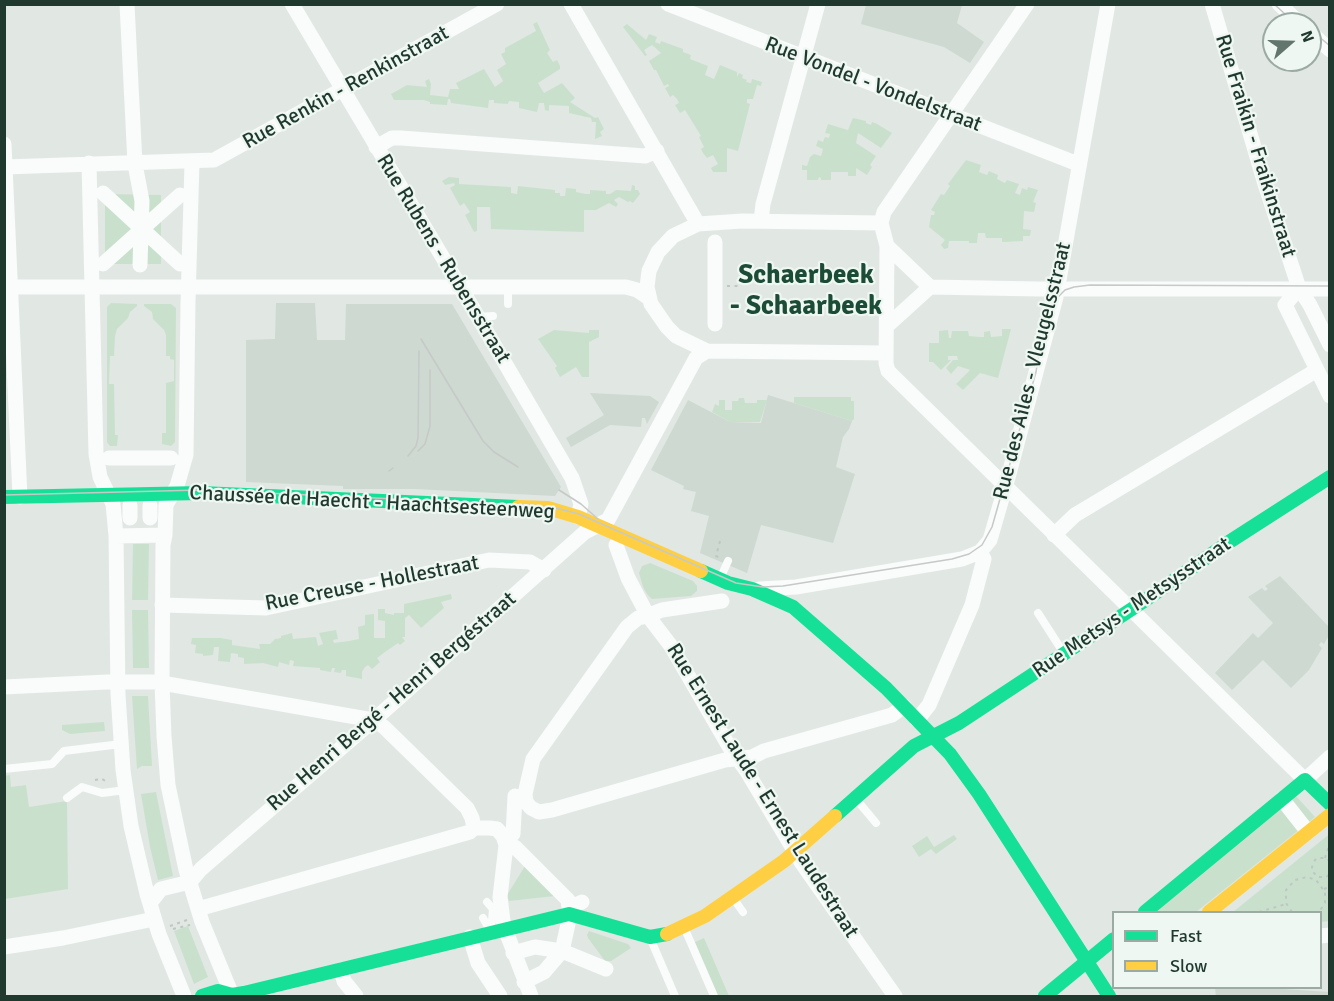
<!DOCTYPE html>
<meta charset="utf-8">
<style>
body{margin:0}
#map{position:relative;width:1334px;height:1001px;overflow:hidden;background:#e1e7e3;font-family:Signika,sans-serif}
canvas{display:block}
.frame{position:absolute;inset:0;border:6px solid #1f392e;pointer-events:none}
.legend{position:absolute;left:1112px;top:911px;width:210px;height:78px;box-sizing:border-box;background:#eef7f1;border:2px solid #9baba3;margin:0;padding:8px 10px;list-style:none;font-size:18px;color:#1f392e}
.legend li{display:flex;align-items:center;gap:12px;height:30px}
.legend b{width:30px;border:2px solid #9baba3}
.north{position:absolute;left:1262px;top:12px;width:60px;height:60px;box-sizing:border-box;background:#eef7f1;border:2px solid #9baba3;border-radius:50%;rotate:70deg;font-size:16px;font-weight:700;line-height:24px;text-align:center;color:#1f392e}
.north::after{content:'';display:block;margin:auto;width:21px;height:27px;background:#63766d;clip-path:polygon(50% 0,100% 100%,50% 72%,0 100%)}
</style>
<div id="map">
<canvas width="1334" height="1001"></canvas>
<div class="frame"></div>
<ul class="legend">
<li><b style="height:8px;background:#16e098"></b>Fast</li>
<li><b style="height:8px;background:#ffcf43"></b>Slow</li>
</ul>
<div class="north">N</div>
</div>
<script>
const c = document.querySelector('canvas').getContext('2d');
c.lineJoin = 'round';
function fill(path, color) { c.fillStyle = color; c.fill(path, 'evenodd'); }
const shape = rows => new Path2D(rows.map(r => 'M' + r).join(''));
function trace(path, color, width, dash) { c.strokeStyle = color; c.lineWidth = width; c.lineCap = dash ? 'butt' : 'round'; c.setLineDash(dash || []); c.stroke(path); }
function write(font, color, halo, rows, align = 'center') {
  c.font = font + ' Signika,sans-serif'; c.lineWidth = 4.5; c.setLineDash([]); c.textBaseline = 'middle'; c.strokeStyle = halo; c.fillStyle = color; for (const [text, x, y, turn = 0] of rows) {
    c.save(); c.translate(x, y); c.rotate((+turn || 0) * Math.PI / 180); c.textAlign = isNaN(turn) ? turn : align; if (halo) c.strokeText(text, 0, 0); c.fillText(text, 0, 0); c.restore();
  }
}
fill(shape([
 [866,5,962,5,957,23,984,42,970,63,944,47,861,24],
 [276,303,315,303,317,340,345,340,346,304,452,304,561,487,555,496,415,489,343,489,343,486,246,482,246,340,275,339],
 [590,393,650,396,659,402,647,424,645,418,642,418,641,427,610,425,571,447,566,438,604,415],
 [768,395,852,421,849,429,843,437,836,467,855,474,833,543,761,525,747,573,700,553,709,516,691,511,696,492,683,489,684,486,651,470,688,400,730,422,761,423],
 [1280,576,1329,627,1329,635,1324,644,1321,642,1319,645,1322,648,1309,670,1291,688,1263,660,1232,690,1215,673,1253,633,1258,638,1273,623,1248,597,1262,588,1265,591,1268,589,1265,586],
 [1215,988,1268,988,1329,992,1329,996,1216,996]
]), '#ced9d2');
fill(shape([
 [537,22,550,50,547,53,553,62,557,60,560,66,560,69,538,83,544,93,562,83,575,98,570,102,595,118,598,117,604,129,600,132,602,136,595,139,596,122,592,122,591,118,569,113,569,106,549,105,549,111,545,110,544,103,539,103,537,112,519,108,519,102,509,101,508,104,494,103,494,100,489,100,488,108,451,103,450,99,448,99,447,105,430,104,430,102,424,100,394,100,391,94,407,85,427,87,425,81,429,79,431,84,430,95,448,97,450,89,459,89,456,83,484,69,495,87,503,81,497,70,506,64,501,54,505,52,505,48,536,31,533,24],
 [627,24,646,40,649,34,657,37,655,42,660,44,661,41,683,49,683,52,691,55,690,59,708,66,705,75,714,79,720,65,737,72,737,77,739,73,743,75,742,78,747,80,746,82,751,83,752,79,762,82,761,86,757,85,753,99,747,99,747,103,750,104,738,151,727,148,727,172,713,172,711,168,718,164,713,155,707,158,703,153,701,149,704,147,699,137,701,136,685,110,680,113,675,105,679,103,677,99,673,95,670,97,665,88,669,86,668,84,664,86,656,70,654,70,649,61,661,53,652,45,644,50,647,55,645,56,623,27],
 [853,118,866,121,866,123,871,125,872,122,877,124,892,133,881,148,858,133,856,143,876,156,870,165,872,167,867,175,856,168,856,176,848,176,848,172,831,172,831,180,821,180,821,178,819,177,818,180,807,180,807,170,802,170,802,165,807,166,810,157,814,154,821,156,823,149,816,146,818,140,823,142,825,137,829,138,830,134,825,133,828,124,848,130],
 [966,160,981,165,979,172,987,175,989,171,998,175,997,179,1005,183,1007,180,1019,184,1015,193,1020,195,1022,188,1027,190,1028,187,1038,190,1033,202,1036,203,1034,212,1024,211,1023,229,1031,230,1030,236,1023,236,1023,241,1002,242,1002,238,986,238,985,233,978,233,977,243,969,243,969,241,949,241,948,248,944,249,941,245,945,240,929,227,931,215,934,215,935,212,931,210,941,194,944,195,950,186,948,184],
 [449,177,459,178,459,184,511,187,511,193,517,194,518,186,555,190,555,193,560,193,560,196,565,196,566,188,576,189,576,192,586,194,590,194,590,190,606,191,606,194,610,194,616,190,631,191,632,185,635,186,635,190,638,190,640,194,633,203,630,201,628,202,619,197,614,200,618,204,616,207,609,203,596,210,584,210,584,232,491,229,490,207,477,207,477,231,474,232,465,215,470,212,464,203,460,206,450,188,455,185,454,183,445,185,442,181],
 [105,194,161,195,161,264,105,264],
 [111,303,137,304,137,306,130,312,128,318,117,329,115,336,114,356,110,356,109,384,114,384,115,435,118,435,117,446,110,446,107,442,107,307],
 [144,304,171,304,176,308,175,442,171,446,162,444,162,433,166,433,166,383,174,381,174,360,170,359,170,356,166,356,166,335,164,330,153,319,152,312,144,306],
 [1002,329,1011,329,998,378,980,373,963,390,956,384,970,370,958,366,951,374,946,368,953,360,958,360,957,356,948,356,948,360,951,360,941,370,933,362,929,362,929,343,939,343,939,331,948,330,949,338,951,338,952,331,968,331,969,336,980,337,984,337,984,332,990,331,991,337,1002,336],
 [554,330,589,333,589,330,599,330,599,337,589,342,589,377,582,377,576,367,560,377,555,368,557,366,538,339],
 [794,397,851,397,851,401,854,401,854,419,852,421,794,403],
 [739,398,744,398,745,403,757,403,757,400,767,400,760,422,730,422,712,412,715,404,719,406,719,400,725,400,725,410,732,410,732,401,738,401],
 [133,544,149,544,148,600,132,600],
 [650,563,693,581,697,586,697,591,691,596,652,599,647,594,643,587,639,573,642,566],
 [451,594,452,599,441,602,444,608,421,628,409,615,405,618,405,637,402,637,405,641,400,645,398,643,385,652,377,658,380,662,372,669,368,665,365,667,362,672,362,679,346,676,346,670,342,670,341,673,334,672,335,668,332,668,331,672,320,670,320,668,293,666,294,661,290,660,289,665,279,662,278,667,263,663,244,664,244,658,238,657,238,654,231,653,230,662,218,661,219,647,214,647,213,655,203,656,203,654,195,653,196,645,191,644,192,638,220,638,232,640,232,645,260,649,259,644,270,644,275,639,281,638,281,636,292,633,293,639,316,637,318,646,323,644,319,633,336,630,338,639,333,640,334,643,349,641,359,639,358,627,365,625,365,615,374,614,374,638,385,638,385,621,378,620,378,609,385,609,385,613,394,615,394,613,404,613,404,604],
 [132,610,148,610,149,668,133,668],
 [132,696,148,696,152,766,142,766,137,769],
 [104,722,105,731,70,734,62,730,62,725],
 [10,775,11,787,26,785,29,807,67,801,68,889,5,899,4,776],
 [156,792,173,876,158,880,150,847,141,794],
 [1296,796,1315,817,1196,912,1153,912],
 [954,835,957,839,936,854,931,849,919,857,912,846,927,836,934,847],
 [1329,835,1329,921,1321,922,1320,912,1233,912,1327,836],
 [525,866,555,896,509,901,507,895],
 [188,926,208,977,194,984,174,931],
 [589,931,628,944,631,948,611,961,605,961,588,938,587,935],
 [704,938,729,996,716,996,693,943]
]), '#c9e1cc');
trace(shape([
 [727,286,739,286],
 [720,541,716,556,720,558],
 [95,780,102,779,107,782],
 [1325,858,1330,842],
 [1330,861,1325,858,1318,858,1315,860,1312,867,1312,871,1318,877,1326,877,1330,874],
 [1324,889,1330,887],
 [1259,912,1286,904],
 [1292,912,1286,903,1286,890,1295,880,1307,877,1316,880,1325,892,1325,903,1319,912],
 [170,926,187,920],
 [173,929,190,925]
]), '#bfc7c3', 2, [3, 4.5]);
trace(shape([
 [508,287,508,304],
 [478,317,493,316],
 [720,579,728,561],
 [1038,613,1063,652],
 [4,769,52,764,64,751,121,744],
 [67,798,82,787,102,793,126,790],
 [856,799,876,823],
 [733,898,743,912],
 [483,918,491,932,493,909,487,902],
 [684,927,714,996],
 [651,940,675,996]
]), '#fafbfb', 8);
trace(shape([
 [127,4,135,164,142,201,140,265],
 [292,4,471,305,572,478,581,504,578,517],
 [571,4,698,224],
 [668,4,1078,164],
 [1027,4,884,212,881,223,887,246,886,363,888,371,1305,780,1330,757],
 [1212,4,1264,181,1299,288,1310,305,1330,345],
 [1279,4,1301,24],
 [1310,32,1330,50],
 [4,144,20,497],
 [376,147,392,138,401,138,645,156,657,151],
 [192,162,188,302,186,455,177,486,166,505,165,535,163,545,162,683,164,736,168,785,186,870,202,922,232,995],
 [89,163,96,454,100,477,113,504,116,536,118,694,123,770,131,826,147,894,159,934,184,996],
 [4,167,214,160,497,4],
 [103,193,180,264],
 [761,221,763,204,818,4],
 [881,223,742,221,698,224,673,236,658,252,649,271,647,287,651,304,667,327,676,336,707,351,886,353],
 [887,246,930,287],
 [103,264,180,195],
 [4,287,626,287,637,290,649,298],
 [930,287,1038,289,1330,289],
 [1299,288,1285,305,1330,396],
 [715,324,715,242],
 [887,326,930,287],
 [109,458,171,458],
 [150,505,150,518],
 [130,518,130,505],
 [1054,535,1075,515,1317,370],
 [116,536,165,535],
 [616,545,628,578,648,616,671,646,730,748,746,770,801,862,895,996],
 [759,589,796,587,962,559,980,552,990,540,1009,474,1056,297,1108,4],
 [162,605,266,608,489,560,530,562,544,570],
 [649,615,662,610,722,601],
 [648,616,638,618,627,627,533,759,525,794,526,802,531,808,539,812,552,810,725,760,752,757,764,751,892,715,904,706],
 [4,687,107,682,156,682,373,720,384,727,467,808,472,818,474,828],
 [917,720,929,705,972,605,984,559,980,552],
 [1282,799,1308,832],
 [513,834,515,796],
 [506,845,515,847,568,900,569,908,582,902],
 [190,882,201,869,384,711,585,532,608,520,696,358,707,351],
 [150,903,161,889,190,882],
 [198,909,470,832,474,828,490,828,497,829,503,836,506,845,500,897,503,921],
 [507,934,531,996],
 [1320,936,1330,935],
 [470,937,478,963,500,996],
 [4,947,63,938,154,919],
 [513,953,535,947,562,951,606,969],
 [341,970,344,981,356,996],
 [524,982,544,972,562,951,568,924]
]), '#fafbfb', 15);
trace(shape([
 [4,497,201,493,518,507],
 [701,571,728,583,752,589,793,607,886,688,950,754,979,794,1109,996],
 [835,816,914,746,959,723,1141,603,1229,542,1330,477],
 [1145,912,1305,780,1330,804],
 [202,996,218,991,232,995,244,993,569,914,650,937,667,934],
 [1045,996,1114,939]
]), '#16e098', 14);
trace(shape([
 [518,507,548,508,578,517,701,571],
 [1209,912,1330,815],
 [667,934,705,916,784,861,835,816]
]), '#ffcf43', 14);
trace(shape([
 [1274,4,1296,24],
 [1310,29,1330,46],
 [421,339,483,441,494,452,518,467],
 [418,451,425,444,430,426,430,370],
 [408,456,416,446,418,438,419,351],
 [389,471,393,468],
 [559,490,581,504,598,519],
 [4,495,200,490,548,506,579,514,736,583,763,587,783,586,952,559,969,554,982,545,992,527,1036,372,1045,316,1051,304,1065,290,1074,287,1090,285,1330,286]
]), '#c6c9c8', 1.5);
write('21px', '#1f392e', '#eef7f1', [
 ["Rue Vondel - Vondelstraat",873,85,21],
 ["Rue Renkin - Renkinstraat",346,88,-29],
 ["Rue Fraikin - Fraikinstraat",1255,146,73],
 ["Rue Rubens - Rubensstraat",443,259,59],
 ["Rue des Ailes - Vleugelsstraat",1033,371,-76],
 ["Chaussée de Haecht - Haachtsesteenweg",372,503,3],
 ["Rue Creuse - Hollestraat",372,584,-11],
 ["Rue Metsys - Metsysstraat",1132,608,-34],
 ["Rue Henri Bergé - Henri Bergéstraat",392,702,-41],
 ["Rue Ernest Laude - Ernest Laudestraat",762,791,58]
]);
write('bold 27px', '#1c4b37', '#eef7f1', [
 ["Schaerbeek",806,276],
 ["- Schaarbeek",806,307]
]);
</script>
